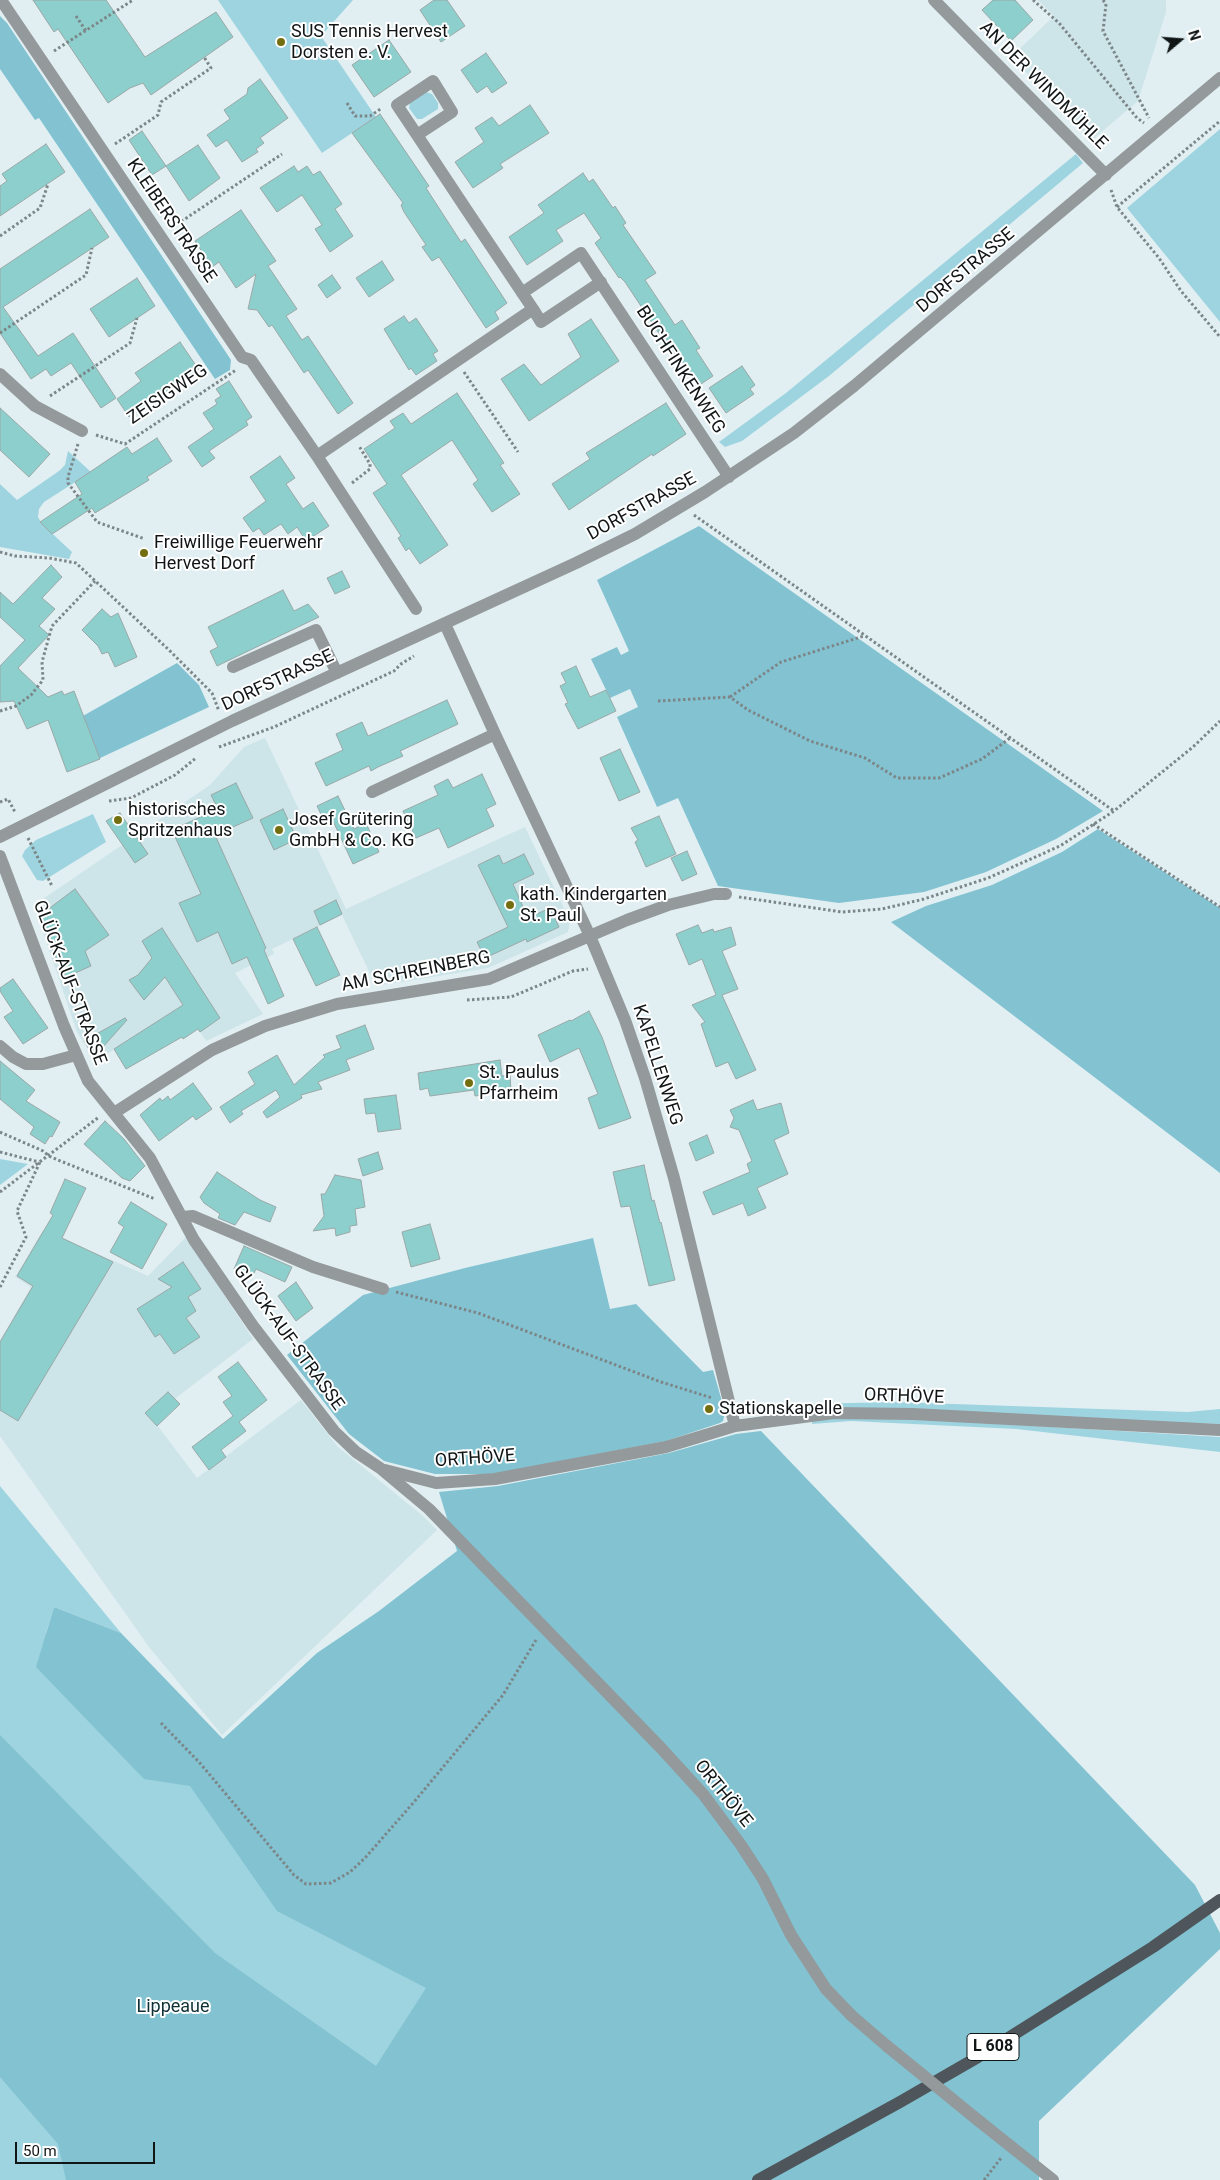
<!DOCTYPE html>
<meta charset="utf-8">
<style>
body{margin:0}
#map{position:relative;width:1220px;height:2180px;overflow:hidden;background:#e1eff2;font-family:Roboto,sans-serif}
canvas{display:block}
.north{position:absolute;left:1155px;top:15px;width:50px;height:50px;-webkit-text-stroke:4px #fff;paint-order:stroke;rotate:72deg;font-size:14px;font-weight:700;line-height:20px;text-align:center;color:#101516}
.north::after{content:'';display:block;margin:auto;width:18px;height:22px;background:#101516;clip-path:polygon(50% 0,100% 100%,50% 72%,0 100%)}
.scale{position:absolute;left:15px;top:2142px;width:140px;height:22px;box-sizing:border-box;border:2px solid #101516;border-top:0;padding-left:6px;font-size:15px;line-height:18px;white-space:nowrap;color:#101516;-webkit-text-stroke:4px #fff;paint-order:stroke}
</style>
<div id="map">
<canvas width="1220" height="2180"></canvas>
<div class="north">N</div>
<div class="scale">50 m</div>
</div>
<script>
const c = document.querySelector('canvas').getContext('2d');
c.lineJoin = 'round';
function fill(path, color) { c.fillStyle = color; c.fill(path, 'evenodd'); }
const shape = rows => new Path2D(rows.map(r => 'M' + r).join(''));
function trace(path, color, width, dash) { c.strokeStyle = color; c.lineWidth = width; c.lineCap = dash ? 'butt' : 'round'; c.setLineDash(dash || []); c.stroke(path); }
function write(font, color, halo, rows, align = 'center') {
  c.font = font + ' Roboto,sans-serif'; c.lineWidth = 4; c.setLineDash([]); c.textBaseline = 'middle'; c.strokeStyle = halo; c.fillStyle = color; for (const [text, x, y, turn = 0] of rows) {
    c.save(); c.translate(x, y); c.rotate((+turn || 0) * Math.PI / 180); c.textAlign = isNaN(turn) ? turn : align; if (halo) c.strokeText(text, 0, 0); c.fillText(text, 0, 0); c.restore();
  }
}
fill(shape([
 [1038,0,1166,0,1166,12,1138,101,1092,140,1011,57,1054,16],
 [265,738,346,909,525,827,570,921,568,932,488,968,376,986,342,915,272,949,274,954,235,973,263,1014,206,1041,183,1005,96,1061,77,1032,34,905,210,785,244,747],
 [43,1230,148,1276,186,1237,253,1339,151,1417,197,1478,301,1400,338,1447,423,1516,437,1530,222,1735,149,1647,0,1436,0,1340,31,1287,15,1277]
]), '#cde4e9');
fill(shape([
 [218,0,353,0,321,36,376,117,322,153],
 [426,92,432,94,438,103,438,109,422,119,417,119,409,108,410,102],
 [1220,129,1220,322,1127,208],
 [1076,154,1083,163,829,376,742,441,725,447,719,442,786,393],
 [68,451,91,472,44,502,39,509,38,517,42,524,72,552,69,559,0,547,0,484,17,500,59,471,65,465],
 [93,814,106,842,43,881,37,880,22,856,25,850,36,840],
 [0,1159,28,1164,0,1185],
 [895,1402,1188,1412,1220,1409,1220,1424,802,1412,806,1404],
 [851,1418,935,1420,1220,1437,1220,1452,1016,1429,851,1421,812,1424,812,1420],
 [0,1486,121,1633,54,1607,46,1633,359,1888,652,2180,0,2180]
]), '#9ed4e0');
fill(shape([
 [0,16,7,23,231,360,230,370,215,379,39,118,35,120,0,69],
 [699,526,1103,811,1056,839,986,872,924,892,839,903,718,886,678,798,657,807,617,717,638,707,630,689,610,698,591,659,617,647,621,655,629,651,597,580],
 [177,663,199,685,209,707,98,759,81,717],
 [1098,829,1220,908,1220,1173,891,922,926,906,992,885,1062,852],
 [593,1238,610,1309,636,1304,703,1372,713,1370,725,1412,723,1421,720,1423,666,1441,494,1474,435,1474,384,1461,349,1434,287,1355,363,1295,465,1268],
 [761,1431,1195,1885,1220,1933,1220,1949,1039,2121,1039,2180,66,2180,58,2144,0,2077,0,1735,215,1953,376,2066,426,1988,277,1911,190,1786,144,1779,36,1667,54,1607,121,1633,223,1739,317,1653,379,1611,457,1551,439,1492,498,1486,669,1453,736,1434]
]), '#82c2d1');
const building = shape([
 [33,0,106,0,145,57,216,12,233,37,151,95,143,83,130,88,108,103,58,29,54,32,33,0],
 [434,0,447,0,465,26,441,42,420,10,434,0],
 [993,0,1015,0,1033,20,1011,41,982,10,993,0],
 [389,40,411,72,374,97,352,65,389,40],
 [486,53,507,83,492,93,487,86,477,93,461,70,486,53],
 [260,79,288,118,260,138,264,143,256,149,258,152,242,162,227,140,216,147,207,135,230,119,224,110,247,94,248,88,260,79],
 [530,105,549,133,500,164,503,168,473,188,455,162,484,142,475,128,492,117,499,126,530,105],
 [380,114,429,186,426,188,461,242,465,239,507,303,495,312,499,319,486,328,439,257,432,261,422,247,426,245,404,212,401,205,403,203,352,133,380,114],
 [142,131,166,166,152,175,129,140,142,131],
 [46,144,65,172,0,216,0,186,7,181,2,174,46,144],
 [198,145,220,178,189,201,166,166,198,145],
 [294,166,298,172,307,166,313,175,320,171,342,204,335,209,353,236,330,252,315,229,322,225,302,195,277,212,260,188,294,166],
 [583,173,589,182,593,179,613,208,615,206,626,223,623,225,656,273,645,280,675,325,682,320,700,348,696,350,713,376,698,386,681,360,678,362,625,282,620,277,619,278,595,243,601,238,584,213,556,230,563,241,527,265,509,237,544,213,538,205,583,173],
 [90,209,109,237,3,307,38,356,73,333,116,398,101,408,71,363,51,376,46,369,31,379,0,333,0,269,90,209],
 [241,210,276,261,268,266,297,309,286,316,302,340,308,336,353,403,338,414,308,370,304,373,272,325,269,327,257,310,248,309,256,274,236,288,219,262,212,267,195,241,241,210],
 [382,261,394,280,369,297,356,278,382,261],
 [332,275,341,288,327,298,318,285,332,275],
 [137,278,155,306,109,337,90,309,137,278],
 [404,316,409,323,416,318,438,351,433,354,437,361,416,375,411,368,409,370,384,329,404,316],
 [591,319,619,361,529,421,501,379,524,364,541,385,581,357,568,334,591,319],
 [180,342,199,370,129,417,117,399,141,381,135,373,180,342],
 [742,366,755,385,750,389,754,394,726,413,709,388,742,366],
 [229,381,252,417,246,421,248,425,209,451,215,458,202,467,188,447,214,429,203,413,217,404,215,400,221,396,216,389,229,381],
 [457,393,504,463,500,465,520,494,492,512,473,484,478,480,452,440,401,475,448,545,420,564,409,548,406,551,398,538,401,536,373,493,387,484,364,449,395,428,390,421,403,413,411,424,457,393],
 [666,403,686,434,653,456,652,454,569,510,552,484,590,459,586,453,666,403],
 [0,408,50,454,29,477,0,450,0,408],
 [157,438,172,461,147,477,149,480,95,513,92,508,52,534,40,522,82,494,75,482,127,447,132,454,157,438],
 [280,456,295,478,286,484,303,509,313,502,329,526,306,541,297,527,288,534,281,524,264,535,259,528,253,532,243,518,266,501,250,477,280,456],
 [51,565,62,577,42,598,55,609,39,626,49,635,18,668,48,697,62,691,64,695,74,691,100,759,67,772,48,720,27,729,14,701,0,702,0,666,25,640,0,617,0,592,13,604,51,565],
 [342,571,350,587,335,594,327,578,342,571],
 [283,590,294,611,308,604,319,617,217,666,210,651,218,647,208,627,283,590],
 [102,609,111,617,118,613,137,657,115,667,108,652,102,654,98,646,82,630,102,609],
 [576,666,590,697,606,690,616,711,578,729,565,704,568,703,560,686,566,683,561,673,576,666],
 [447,700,458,724,400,751,403,756,378,767,371,771,369,766,326,786,315,763,343,750,336,734,362,722,368,736,447,700],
 [620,749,640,792,619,801,600,758,620,749],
 [482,774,496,804,486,809,494,826,448,848,439,828,416,838,403,811,438,795,434,786,448,779,453,788,482,774],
 [236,783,253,818,215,835,266,948,264,950,284,996,268,1004,247,957,232,964,218,932,197,942,179,903,201,894,172,830,218,809,211,795,236,783],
 [338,796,354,829,366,823,379,852,353,864,333,821,326,825,317,806,338,796],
 [283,809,297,839,274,850,260,820,283,809],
 [120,813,148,854,135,863,106,821,120,813],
 [659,816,676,854,646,867,635,842,638,840,631,828,659,816],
 [687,851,697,874,682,881,671,858,687,851],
 [524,854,534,874,513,884,528,918,550,908,559,927,527,942,526,939,485,958,477,942,508,927,478,865,499,855,503,864,524,854],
 [75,889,109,935,85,951,91,966,66,977,57,960,41,921,43,913,75,889],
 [336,900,342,914,320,925,314,911,336,900],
 [698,925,702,933,713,929,714,932,731,927,736,945,722,951,738,989,722,995,756,1070,736,1079,728,1062,716,1067,701,1024,705,1022,692,1005,716,995,702,959,689,965,676,934,698,925],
 [317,927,340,975,316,986,293,939,317,927],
 [162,928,220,1018,200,1032,198,1029,183,1039,182,1037,126,1069,114,1049,183,1005,165,977,144,1000,129,980,138,975,152,958,142,941,162,928],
 [13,979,48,1028,23,1044,4,1017,13,1011,0,991,0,988,13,979],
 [589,1011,602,1037,631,1118,599,1129,588,1098,598,1094,579,1048,550,1062,538,1035,570,1020,571,1021,589,1011],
 [125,1018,127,1020,94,1057,84,1041,125,1018],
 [365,1025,374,1049,346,1060,350,1070,318,1082,322,1089,301,1095,302,1098,267,1118,263,1112,280,1097,276,1090,241,1111,243,1114,230,1123,220,1107,255,1084,248,1072,277,1055,294,1085,325,1057,323,1055,341,1048,336,1036,365,1025],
 [500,1060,502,1076,510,1075,511,1091,475,1096,474,1090,430,1096,428,1088,420,1090,418,1073,500,1060],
 [0,1061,35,1090,26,1101,60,1122,52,1137,50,1136,45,1144,30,1134,34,1127,0,1099,0,1061],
 [193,1083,212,1109,196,1120,193,1116,159,1141,140,1115,160,1098,162,1101,168,1096,170,1100,193,1083],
 [396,1095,401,1129,378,1132,375,1113,366,1114,364,1099,396,1095],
 [753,1100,757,1110,781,1103,789,1133,774,1140,788,1174,757,1188,766,1208,748,1216,743,1203,713,1215,703,1192,750,1172,747,1164,752,1161,739,1130,730,1127,734,1118,730,1110,753,1100],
 [105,1121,124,1139,145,1166,130,1181,122,1178,84,1144,105,1121],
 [707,1135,714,1153,696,1161,689,1143,707,1135],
 [378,1152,383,1169,363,1176,358,1159,378,1152],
 [644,1165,652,1201,654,1200,660,1223,661,1222,675,1280,649,1286,630,1206,621,1207,613,1172,644,1165],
 [217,1172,260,1200,276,1207,270,1222,244,1212,235,1225,218,1218,220,1214,204,1203,200,1197,217,1172],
 [335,1175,361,1180,365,1207,355,1209,357,1225,350,1226,350,1232,336,1236,335,1228,313,1231,324,1216,321,1194,325,1194,335,1175],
 [65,1179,86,1188,62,1238,113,1262,18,1421,0,1410,0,1342,33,1286,17,1276,53,1215,50,1213,65,1179],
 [131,1202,167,1224,142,1269,110,1252,124,1227,118,1223,131,1202],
 [430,1224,440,1259,411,1267,402,1232,430,1224],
 [244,1246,292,1267,285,1282,256,1269,252,1277,234,1269,244,1246],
 [183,1262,201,1289,188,1297,196,1311,186,1318,200,1337,174,1354,160,1334,155,1337,137,1309,172,1287,158,1279,183,1262],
 [296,1282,313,1308,296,1321,278,1296,296,1282],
 [238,1362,267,1400,239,1422,246,1431,221,1450,226,1457,209,1470,192,1447,233,1416,223,1402,232,1396,218,1377,238,1362],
 [168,1392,180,1404,157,1426,145,1413,168,1392]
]);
fill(building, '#8ccfcc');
trace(building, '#9aa8a7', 1);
trace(shape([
 [1033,0,1059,23,1137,118,1144,123],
 [1103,0,1106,4,1103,31,1149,118],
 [76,16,86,31],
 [54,51,133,0],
 [347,103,355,116,370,116,382,108],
 [115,144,158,115,161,102,211,68,204,57],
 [1111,190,1117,207,1159,258,1181,291,1220,337],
 [1117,207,1220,121],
 [173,227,282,154],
 [0,236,40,208,48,184],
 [0,333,86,275,92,248],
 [464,372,518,452],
 [50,396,130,343,137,318],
 [96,435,125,444,236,370],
 [78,444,68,477,68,483,97,522,145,539],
 [352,483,370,469,370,464,359,446],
 [694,515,1114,811],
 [0,552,15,556,49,558,76,563,169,650,212,693,219,711],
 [730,697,781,662,864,636],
 [658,701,730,697,748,710,810,741,865,758,897,778,939,778,982,759,1010,738],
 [0,711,16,706,31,695,43,680,42,662,52,626,95,581],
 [219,747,274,727,394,671,401,664,414,656],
 [109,801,131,798,175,775,196,758],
 [0,802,8,799,15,812],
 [1093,824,1220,907],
 [28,838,52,886],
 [739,897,842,912,882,909,924,899,988,878,1060,846,1114,811,1193,747,1220,721],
 [467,1000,511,997,573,971,588,969],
 [0,1132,43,1151,49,1156,58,1160,155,1199],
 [0,1152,39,1162],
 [0,1192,99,1117],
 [0,1287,26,1237,17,1211,40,1162],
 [396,1292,478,1313,661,1382,712,1398],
 [161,1723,199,1762,294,1875,306,1884,331,1883,350,1872,365,1858,414,1802,503,1695,536,1640],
 [984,2180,1001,2158]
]), '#7c8688', 3, [2.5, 2.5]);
trace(shape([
 [1,0,242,357,251,360,317,456,416,609],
 [934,0,1106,175],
 [417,135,452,112,433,81,397,105,417,135,466,209,533,309,541,322,601,282],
 [522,293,581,253,729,477],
 [0,374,35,406,82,431],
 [317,456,533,309],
 [445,624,495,734,590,936,625,1020,645,1078,674,1178,735,1426],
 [233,667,316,630,337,673],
 [372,792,495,734],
 [0,837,232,721,576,563,635,534,705,492,794,433,854,386,1220,78],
 [0,856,64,1026,88,1081,150,1158,194,1240,253,1326,334,1431,356,1452,380,1468,429,1509,660,1747,703,1794,741,1845,763,1879,791,1935,826,1989,852,2016,887,2046],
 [0,1046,13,1057,26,1064,43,1064,76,1055],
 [114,1113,212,1050,265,1026,337,1004,489,979,627,920,668,905,714,894,726,894],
 [182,1217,193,1216,313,1267,383,1289],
 [385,1470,436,1483,495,1479,666,1447,735,1426,834,1413,913,1414,1220,1430],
 [979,2121,1053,2180]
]), '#94999c', 12);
trace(shape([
 [758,2180,900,2102,978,2057,1153,1947,1220,1900]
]), '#4e565b', 12);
trace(shape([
 [887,2046,979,2121]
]), '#94999c', 12);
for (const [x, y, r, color] of [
 [281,42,5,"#736f10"],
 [144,553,5,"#736f10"],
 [118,820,5,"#736f10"],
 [279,830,5,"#736f10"],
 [510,905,5,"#736f10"],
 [469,1083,5,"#736f10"],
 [709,1409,5,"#736f10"]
]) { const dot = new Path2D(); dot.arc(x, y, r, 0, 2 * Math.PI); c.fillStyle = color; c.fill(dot); trace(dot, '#fff', 2); }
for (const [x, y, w] of [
 [993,2047,52]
]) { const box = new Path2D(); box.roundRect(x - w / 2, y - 13.5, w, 27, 4); c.fillStyle = '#fff'; c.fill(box); trace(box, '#101516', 1); }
write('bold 16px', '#101516', null, [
 ["L 608",993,2047]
]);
write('18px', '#101516', '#fff', [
 ["SUS Tennis Hervest",291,32],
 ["Dorsten e. V.",291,53],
 ["Freiwillige Feuerwehr",154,543],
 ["Hervest Dorf",154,564],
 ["historisches",128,810],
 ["Spritzenhaus",128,831],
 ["Josef Grütering",289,820],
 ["GmbH & Co. KG",289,841],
 ["kath. Kindergarten",520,895],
 ["St. Paul",520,916],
 ["St. Paulus",479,1073],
 ["Pfarrheim",479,1094],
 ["Stationskapelle",719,1409]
], 'left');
write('18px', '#101516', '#fff', [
 ["AN DER WINDMÜHLE",1043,86,45],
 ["KLEIBERSTRASSE",171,221,56],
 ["DORFSTRASSE",966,271,-40],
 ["BUCHFINKENWEG",680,370,57],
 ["ZEISIGWEG",168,395,-34],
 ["DORFSTRASSE",642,507,-29],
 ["DORFSTRASSE",278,681,-25],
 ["AM SCHREINBERG",416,972,-11],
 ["GLÜCK-AUF-STRASSE",69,983,69],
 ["KAPELLENWEG",657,1065,72],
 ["GLÜCK-AUF-STRASSE",288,1338,54],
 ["ORTHÖVE",904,1397,2],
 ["ORTHÖVE",475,1459,-4],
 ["ORTHÖVE",723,1794,51]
]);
write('18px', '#0f2f36', '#fff', [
 ["Lippeaue",173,2007]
]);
</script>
